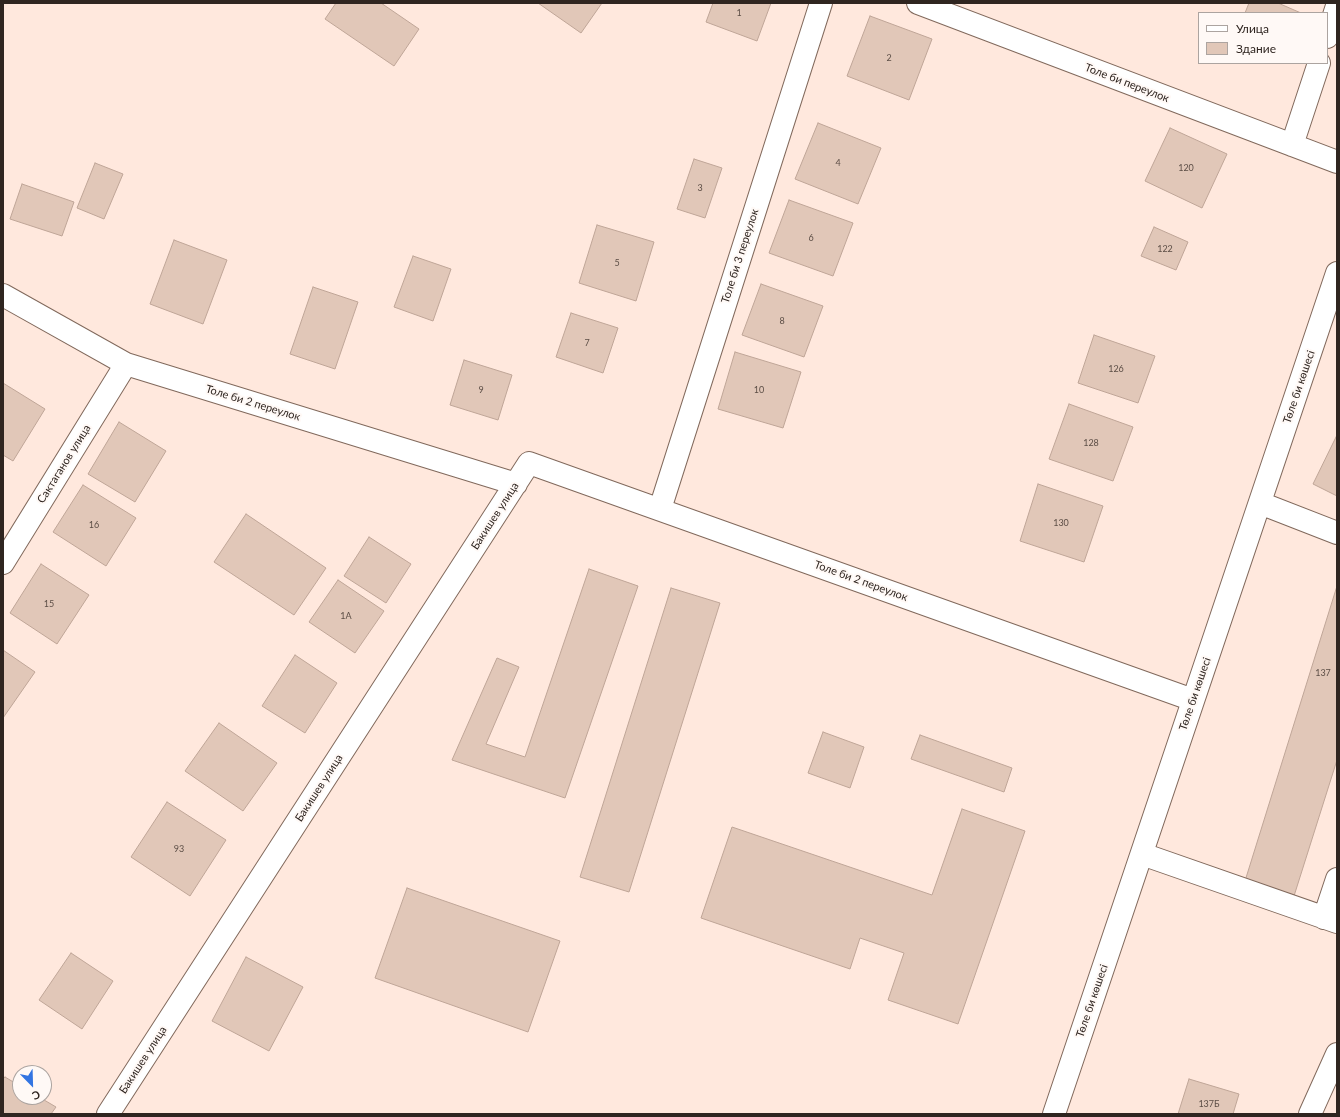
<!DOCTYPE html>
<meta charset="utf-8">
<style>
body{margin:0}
#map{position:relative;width:1340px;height:1117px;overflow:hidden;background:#ffe8dd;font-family:Lato,sans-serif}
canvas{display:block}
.frame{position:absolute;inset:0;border:4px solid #2f2520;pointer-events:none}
.legend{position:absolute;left:1198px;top:12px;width:130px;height:52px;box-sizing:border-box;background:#fff9f6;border:1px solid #aca4a0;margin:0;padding:5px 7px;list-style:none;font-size:12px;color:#2f2520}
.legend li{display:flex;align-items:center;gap:8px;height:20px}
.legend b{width:20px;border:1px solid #aca4a0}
.north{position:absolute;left:12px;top:1065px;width:40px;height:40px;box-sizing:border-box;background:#fff9f6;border:1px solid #aca4a0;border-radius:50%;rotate:157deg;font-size:11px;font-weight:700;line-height:16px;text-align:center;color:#2f2520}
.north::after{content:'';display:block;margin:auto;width:14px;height:18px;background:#3375e2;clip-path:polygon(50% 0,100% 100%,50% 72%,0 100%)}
</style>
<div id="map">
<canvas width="1340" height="1117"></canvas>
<div class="frame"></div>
<ul class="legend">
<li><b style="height:5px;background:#fff"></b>Улица</li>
<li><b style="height:11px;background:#e1c7b8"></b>Здание</li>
</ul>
<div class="north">С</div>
</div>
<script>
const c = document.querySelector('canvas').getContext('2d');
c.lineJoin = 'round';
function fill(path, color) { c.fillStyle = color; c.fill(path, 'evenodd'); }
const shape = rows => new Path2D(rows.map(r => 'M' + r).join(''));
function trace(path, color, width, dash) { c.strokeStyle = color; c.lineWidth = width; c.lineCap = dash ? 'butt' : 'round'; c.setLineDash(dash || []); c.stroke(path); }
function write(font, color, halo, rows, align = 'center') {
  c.font = font + ' Lato,sans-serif'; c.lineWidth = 4; c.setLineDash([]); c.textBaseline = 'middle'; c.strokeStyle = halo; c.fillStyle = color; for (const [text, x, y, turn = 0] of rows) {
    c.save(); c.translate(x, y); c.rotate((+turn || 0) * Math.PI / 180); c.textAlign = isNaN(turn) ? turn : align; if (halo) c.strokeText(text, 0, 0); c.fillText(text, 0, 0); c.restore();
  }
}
const building = shape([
 [336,3,381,3,419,29,394,66,325,19,336,3],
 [538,3,602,3,581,33,538,3],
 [713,3,771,3,757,41,706,22,713,3],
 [1249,3,1278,3,1301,13,1245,13,1249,3],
 [870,16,932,39,909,100,847,76,870,16],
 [818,123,881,148,858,204,795,179,818,123],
 [1170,128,1227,154,1202,208,1145,181,1170,128],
 [694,159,722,168,705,218,677,209,694,159],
 [95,163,123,174,104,219,77,208,95,163],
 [22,184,74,202,62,236,10,219,22,184],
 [789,200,853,223,833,276,769,253,789,200],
 [597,225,654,242,636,301,579,283,597,225],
 [1154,227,1188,242,1176,270,1141,256,1154,227],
 [174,240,227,260,203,324,150,304,174,240],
 [413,256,451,269,433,321,394,307,413,256],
 [761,284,823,306,804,357,742,335,761,284],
 [313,287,358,302,335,369,290,354,313,287],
 [571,313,618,328,603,373,556,357,571,313],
 [1094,335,1155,356,1138,403,1078,383,1094,335],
 [735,352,801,372,783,428,718,409,735,352],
 [464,360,512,375,498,420,450,405,464,360],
 [3,383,45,409,13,461,3,455,3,383],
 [1069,404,1133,427,1113,481,1049,459,1069,404],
 [119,422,166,451,135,502,88,474,119,422],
 [1337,435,1337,496,1313,484,1337,435],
 [1038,484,1103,506,1084,562,1020,541,1038,484],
 [83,485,136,518,106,566,53,532,83,485],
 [246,514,326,568,294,615,214,562,246,514],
 [369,537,411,564,386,603,344,576,369,537],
 [41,564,89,595,57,644,10,613,41,564],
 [589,569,638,586,565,798,452,760,497,658,519,667,486,744,525,757,589,569],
 [338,580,384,611,355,653,309,622,338,580],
 [1337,586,1337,760,1294,896,1245,881,1337,586],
 [671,588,720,603,629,892,580,877,671,588],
 [3,650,35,672,3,718,3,650],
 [295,655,337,683,305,733,262,706,295,655],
 [219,723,277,763,243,811,185,771,219,723],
 [823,732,864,747,850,788,808,773,823,732],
 [920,735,1012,768,1004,792,911,759,920,735],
 [167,802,226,840,190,896,131,857,167,802],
 [962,809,1025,831,958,1024,888,1000,904,953,860,938,850,969,701,918,732,827,932,895,962,809],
 [407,888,560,941,528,1032,375,978,407,888],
 [71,953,113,981,82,1029,39,1000,71,953],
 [246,957,303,987,269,1051,212,1021,246,957],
 [5,1077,20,1086,20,1097,39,1097,56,1107,51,1114,3,1114,3,1079,5,1077],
 [1189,1079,1239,1094,1233,1114,1178,1114,1189,1079]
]);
fill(building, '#e1c7b8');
trace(building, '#bfa597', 1);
const minor = shape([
 [918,3,1337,162],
 [1327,37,1337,6],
 [1292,145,1319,63],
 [3,295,126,364,516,484],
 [1260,503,1337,533],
 [660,509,821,3],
 [3,563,126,364],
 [1142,854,1337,922],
 [1324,918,1337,879],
 [108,1114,529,463,1193,700],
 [1054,1114,1337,273],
 [1310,1114,1337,1054]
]);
trace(minor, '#81695c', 24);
trace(minor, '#fff', 22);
write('9px', '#5c4e46', null, [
 ["1",739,13],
 ["2",889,58],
 ["4",838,163],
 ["120",1186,168],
 ["3",700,188],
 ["6",811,238],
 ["122",1165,249],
 ["5",617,263],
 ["8",782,321],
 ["7",587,343],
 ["126",1116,369],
 ["9",481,390],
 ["10",759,390],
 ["128",1091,443],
 ["130",1061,523],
 ["16",94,525],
 ["15",49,604],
 ["1А",346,616],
 ["137",1323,673],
 ["93",179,849],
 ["137Б",1209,1104]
]);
write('11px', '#2f2520', '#fff9f6', [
 ["Толе би переулок",1127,83,21],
 ["Толе би 3 переулок",740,256,-72],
 ["Төле би көшесі",1299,387,-71],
 ["Толе би 2 переулок",253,403,17],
 ["Сактаганов улица",64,464,-58],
 ["Бакишев улица",495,516,-57],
 ["Толе би 2 переулок",861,581,20],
 ["Төле би көшесі",1195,694,-71],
 ["Бакишев улица",319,788,-57],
 ["Төле би көшесі",1092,1001,-71],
 ["Бакишев улица",143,1060,-57]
]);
</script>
